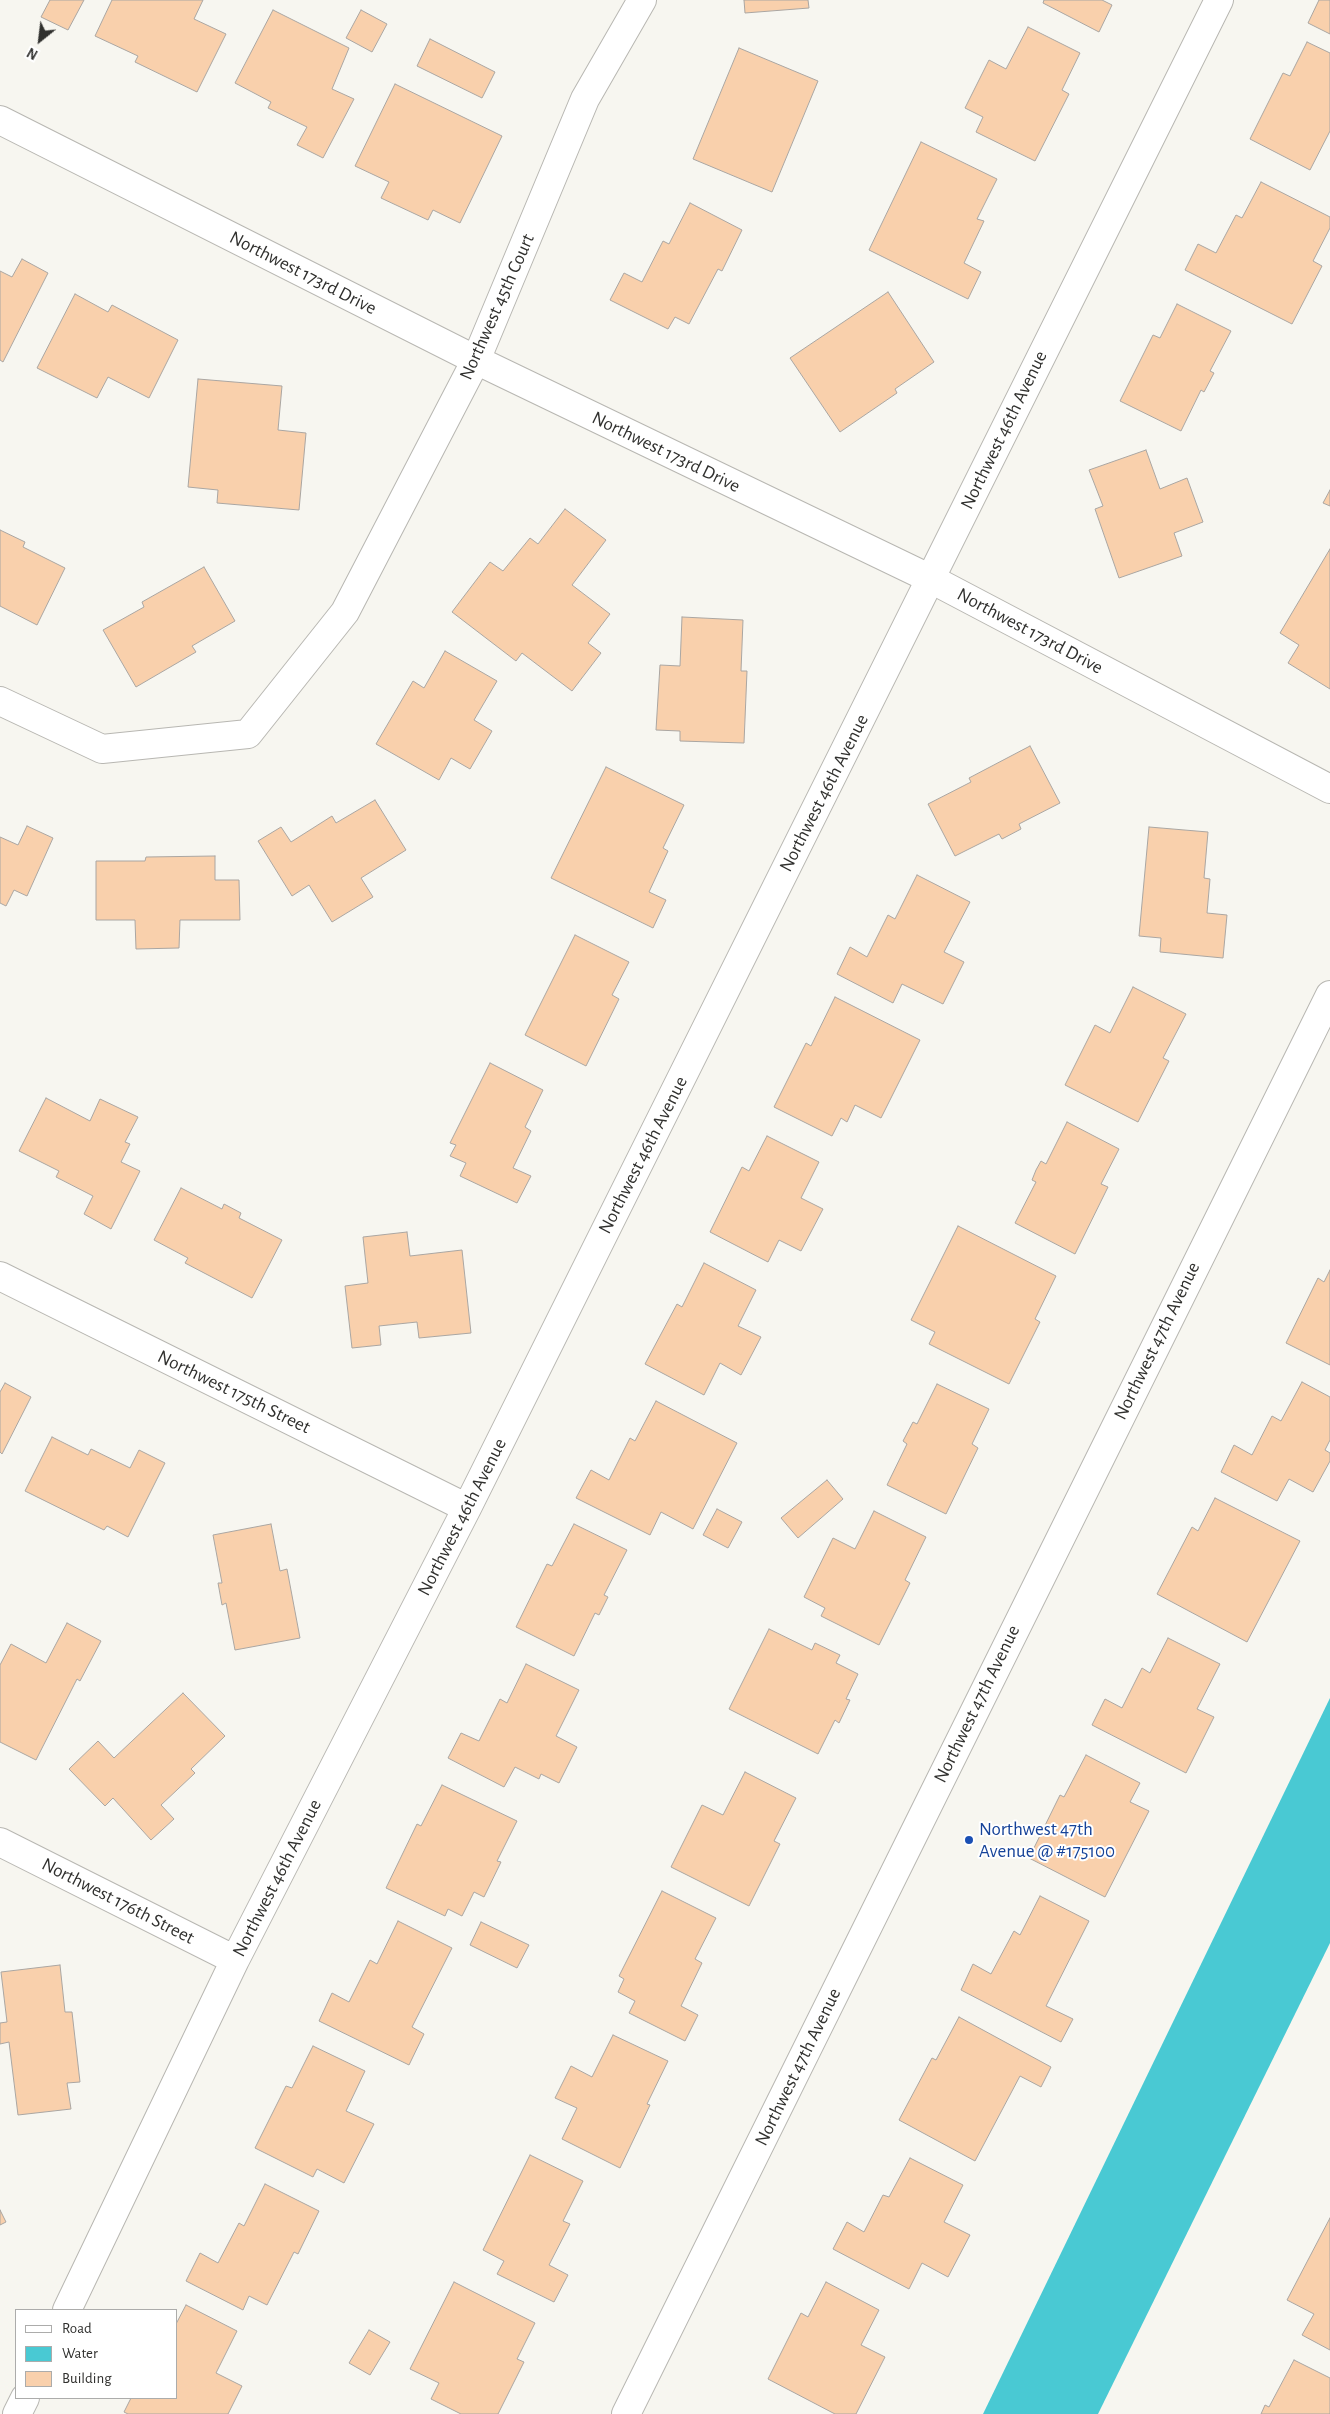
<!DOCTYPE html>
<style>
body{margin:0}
#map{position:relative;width:1330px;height:2414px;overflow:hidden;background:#f7f6f0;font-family:"Alegreya Sans",sans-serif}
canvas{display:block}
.legend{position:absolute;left:15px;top:2309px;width:162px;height:90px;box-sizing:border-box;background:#fff;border:1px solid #acacab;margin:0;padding:6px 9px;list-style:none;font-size:15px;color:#30302e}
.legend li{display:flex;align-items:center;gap:10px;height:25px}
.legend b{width:25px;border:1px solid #acacab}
.north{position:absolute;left:15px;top:15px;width:50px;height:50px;-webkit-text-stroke:4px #fff;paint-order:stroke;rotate:209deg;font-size:14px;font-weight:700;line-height:20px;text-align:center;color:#30302e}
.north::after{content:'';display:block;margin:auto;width:18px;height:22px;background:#30302e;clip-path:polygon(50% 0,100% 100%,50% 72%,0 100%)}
</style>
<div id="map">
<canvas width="1330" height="2414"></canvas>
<ul class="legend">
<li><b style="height:6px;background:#fff"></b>Road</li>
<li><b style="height:14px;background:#49c9d3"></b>Water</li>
<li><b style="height:14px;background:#f9d0ac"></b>Building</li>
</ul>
<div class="north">N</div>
</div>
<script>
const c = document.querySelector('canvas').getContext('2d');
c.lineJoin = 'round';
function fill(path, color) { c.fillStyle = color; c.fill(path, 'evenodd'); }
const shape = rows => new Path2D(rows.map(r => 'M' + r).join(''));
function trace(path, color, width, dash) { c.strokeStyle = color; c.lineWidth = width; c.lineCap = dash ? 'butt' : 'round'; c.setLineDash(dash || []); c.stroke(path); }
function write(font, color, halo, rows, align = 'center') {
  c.font = font + ' "Alegreya Sans",sans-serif'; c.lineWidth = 4; c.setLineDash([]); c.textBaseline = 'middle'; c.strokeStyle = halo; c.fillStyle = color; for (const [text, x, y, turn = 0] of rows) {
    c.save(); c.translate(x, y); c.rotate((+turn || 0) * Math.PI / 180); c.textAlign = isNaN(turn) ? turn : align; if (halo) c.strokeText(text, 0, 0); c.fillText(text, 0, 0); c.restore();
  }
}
fill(shape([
 [1330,1698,1330,1943,1098,2414,983,2414]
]), '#49c9d3');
const building = shape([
 [50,0,84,0,68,30,41,17,50,0],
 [112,0,203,0,194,19,226,34,197,92,135,62,138,56,95,36,112,0],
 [744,0,808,0,809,8,745,13,744,0],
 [1044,0,1102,0,1112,5,1099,32,1043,3,1044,0],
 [1319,0,1330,0,1330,34,1308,23,1319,0],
 [273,10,349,48,332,89,354,99,323,158,297,145,307,127,268,108,271,102,235,83,273,10],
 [361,10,387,24,372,52,346,38,361,10],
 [1028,27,1080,53,1062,90,1069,94,1035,161,976,132,983,117,965,108,989,60,1006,69,1028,27],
 [430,39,495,72,482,98,417,66,430,39],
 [1307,42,1330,53,1330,131,1310,170,1250,139,1283,73,1290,76,1307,42],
 [739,48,818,81,772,192,693,159,739,48],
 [395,84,502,136,460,223,433,210,428,220,381,198,389,182,355,166,395,84],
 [921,142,997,179,977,219,984,221,964,263,981,272,968,299,869,250,921,142],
 [1261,182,1330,217,1330,228,1313,261,1322,266,1292,324,1185,270,1198,244,1216,253,1236,215,1242,218,1261,182],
 [690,203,742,230,722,271,718,269,689,324,675,317,668,329,610,300,624,273,642,282,663,241,669,244,690,203],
 [22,259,48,273,3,362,0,360,0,271,12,277,22,259],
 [888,292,934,362,895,389,897,393,840,432,790,358,888,292],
 [75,294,108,312,112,305,178,340,149,398,108,377,97,398,37,368,75,294],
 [1177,304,1231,331,1210,371,1214,373,1204,392,1201,390,1181,431,1120,401,1153,335,1160,338,1177,304],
 [198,379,282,386,278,430,306,433,299,510,217,503,218,490,188,487,198,379],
 [1146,450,1160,489,1187,478,1203,522,1174,533,1182,556,1119,578,1095,509,1103,506,1089,470,1146,450],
 [1330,490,1330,506,1323,503,1330,490],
 [565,509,606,540,572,585,610,614,588,643,601,653,572,691,522,653,516,661,452,612,490,562,503,571,530,538,538,544,565,509],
 [0,530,25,542,23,547,65,568,37,625,0,606,0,530],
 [1330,549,1330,689,1288,663,1299,645,1280,633,1330,549],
 [204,567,235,621,192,646,196,652,136,687,103,630,144,607,142,602,204,567],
 [682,617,743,620,741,671,747,671,744,743,680,741,680,731,656,730,660,665,680,666,682,617],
 [445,651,497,681,474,720,492,731,470,769,451,758,439,780,376,744,413,681,424,688,445,651],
 [1030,746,1060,803,1019,824,1021,829,1002,839,999,834,955,856,928,804,971,782,969,778,1030,746],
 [606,767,684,805,663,848,668,851,649,892,666,900,653,928,551,878,606,767],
 [375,800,406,850,361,878,373,897,332,922,309,885,292,896,258,841,281,827,291,842,332,816,336,823,375,800],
 [27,826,53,838,27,896,14,890,6,906,0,903,0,837,18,845,27,826],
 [1149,827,1208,832,1204,878,1210,879,1207,913,1227,915,1223,958,1160,952,1161,938,1139,936,1149,827],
 [215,856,215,880,239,880,240,920,180,920,179,948,136,949,135,920,96,920,96,861,145,861,146,857,215,856],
 [917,875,970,902,944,952,964,962,943,1004,902,984,893,1003,837,974,850,947,867,957,888,915,895,919,917,875],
 [575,935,629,962,612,995,619,999,586,1066,525,1035,575,935],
 [1133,987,1186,1014,1163,1058,1169,1061,1138,1122,1065,1085,1095,1025,1110,1033,1133,987],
 [835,997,920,1040,881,1118,855,1105,847,1122,841,1118,832,1136,774,1107,806,1043,811,1046,835,997],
 [490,1063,543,1090,525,1127,531,1131,513,1168,531,1176,517,1203,460,1176,466,1163,450,1156,456,1145,450,1143,490,1063],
 [46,1098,90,1121,100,1099,138,1117,125,1142,130,1144,121,1162,140,1171,111,1229,84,1214,93,1196,56,1177,59,1171,19,1151,46,1098],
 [1067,1122,1119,1149,1101,1184,1108,1187,1075,1254,1015,1223,1036,1182,1032,1180,1036,1170,1041,1161,1046,1164,1067,1122],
 [767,1136,819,1162,801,1198,823,1209,801,1251,779,1240,768,1262,710,1232,742,1167,749,1171,767,1136],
 [181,1188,222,1209,224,1204,241,1213,239,1218,282,1240,252,1298,185,1263,188,1258,154,1240,181,1188],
 [958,1226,1056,1276,1035,1319,1040,1322,1009,1384,929,1344,935,1332,911,1320,958,1226],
 [407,1232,410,1256,462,1250,471,1333,419,1338,417,1322,379,1326,381,1345,352,1348,345,1286,368,1283,363,1237,407,1232],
 [704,1263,756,1290,738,1326,761,1337,741,1375,720,1363,704,1395,645,1364,677,1304,682,1307,704,1263],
 [1330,1270,1330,1365,1286,1343,1318,1278,1324,1282,1330,1270],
 [1302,1382,1330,1397,1330,1440,1325,1450,1330,1453,1330,1461,1313,1492,1289,1479,1277,1501,1221,1472,1234,1445,1252,1455,1272,1416,1281,1421,1302,1382],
 [5,1383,31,1397,2,1454,0,1452,0,1392,5,1383],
 [937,1384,989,1409,972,1444,978,1448,946,1514,887,1485,907,1444,903,1441,913,1422,917,1424,937,1384],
 [656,1401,737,1443,693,1529,661,1512,650,1535,576,1498,591,1470,609,1480,630,1438,635,1441,656,1401],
 [52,1437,88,1455,91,1449,130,1468,139,1450,165,1463,128,1537,107,1526,104,1530,25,1491,52,1437],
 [827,1480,843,1499,798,1538,781,1518,827,1480],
 [1215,1498,1300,1541,1247,1642,1157,1594,1192,1527,1198,1531,1215,1498],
 [717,1509,742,1522,728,1548,703,1535,717,1509],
 [874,1511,926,1537,905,1580,910,1583,879,1645,821,1616,825,1608,804,1597,833,1538,855,1549,874,1511],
 [271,1524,280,1571,287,1569,300,1638,235,1650,226,1603,222,1605,218,1583,222,1583,213,1535,271,1524],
 [574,1524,627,1550,604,1595,608,1597,599,1615,595,1613,574,1656,516,1627,547,1564,552,1566,574,1524],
 [67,1623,101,1641,80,1681,77,1679,36,1760,0,1742,0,1665,11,1644,46,1663,67,1623],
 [769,1629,812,1650,815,1643,840,1655,836,1663,858,1674,846,1699,850,1700,839,1723,835,1720,818,1754,729,1709,769,1629],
 [1168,1638,1220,1664,1197,1709,1214,1717,1186,1773,1092,1725,1105,1699,1122,1708,1142,1668,1150,1673,1168,1638],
 [526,1664,579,1690,556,1736,577,1747,559,1783,541,1774,539,1779,515,1767,504,1787,448,1758,461,1733,479,1741,500,1699,507,1703,526,1664],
 [183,1693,225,1736,191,1769,195,1773,161,1805,174,1819,151,1840,113,1798,105,1806,69,1769,98,1741,114,1758,183,1693],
 [1086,1755,1140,1783,1130,1802,1149,1811,1105,1897,1029,1858,1060,1795,1064,1797,1086,1755],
 [745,1772,796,1798,774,1841,780,1844,749,1906,671,1867,702,1805,723,1815,745,1772],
 [442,1785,517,1821,497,1861,501,1862,484,1897,474,1892,462,1916,448,1909,445,1916,386,1888,417,1824,421,1826,442,1785],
 [662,1891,716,1918,695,1959,702,1963,681,2006,698,2015,685,2041,629,2013,635,2001,618,1992,624,1979,619,1976,662,1891],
 [1040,1896,1089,1921,1046,2006,1073,2019,1061,2042,961,1990,973,1964,991,1974,1014,1931,1020,1935,1040,1896],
 [398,1921,452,1948,412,2027,424,2034,409,2065,319,2021,332,1993,349,2002,370,1960,377,1964,398,1921],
 [481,1922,529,1945,517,1968,470,1945,481,1922],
 [60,1965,65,2012,72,2012,80,2082,67,2083,71,2109,18,2115,9,2042,0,2044,0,2023,7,2022,1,1972,60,1965],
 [959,2017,1051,2067,1041,2087,1020,2076,975,2161,899,2120,932,2058,936,2060,959,2017],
 [613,2035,668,2061,647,2104,650,2105,620,2168,562,2139,577,2108,555,2098,571,2066,592,2077,613,2035],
 [313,2046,365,2071,346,2111,374,2124,344,2183,317,2169,313,2177,255,2148,286,2086,292,2088,313,2046],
 [530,2155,583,2181,563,2221,570,2224,549,2265,568,2275,554,2302,497,2274,504,2261,483,2250,530,2155],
 [910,2158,963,2185,944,2222,970,2235,948,2277,922,2263,909,2289,833,2249,847,2222,864,2232,883,2195,889,2197,910,2158],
 [265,2184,319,2211,298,2254,294,2252,267,2305,249,2296,243,2310,186,2281,200,2253,218,2263,239,2223,244,2226,265,2184],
 [0,2210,6,2222,0,2225,0,2210],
 [1330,2218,1330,2350,1302,2335,1314,2314,1287,2300,1330,2218],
 [454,2282,535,2323,517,2359,524,2362,498,2414,461,2414,431,2399,439,2383,410,2369,454,2282],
 [826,2282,879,2310,861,2345,885,2357,856,2414,835,2414,768,2379,801,2313,808,2317,826,2282],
 [186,2305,237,2331,216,2373,242,2386,228,2414,128,2414,124,2412,131,2398,176,2398,176,2324,186,2305],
 [369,2330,390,2342,370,2375,349,2363,369,2330],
 [1294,2360,1330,2378,1330,2414,1261,2414,1265,2405,1269,2407,1294,2360]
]);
fill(building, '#f9d0ac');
trace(building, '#aaa6a2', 1);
const minor = shape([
 [0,701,102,749,248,734,345,612,476,360,585,99,642,0],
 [0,1276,467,1508],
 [0,1842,235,1960],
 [67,2310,235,1960,467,1508,1219,0],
 [17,2414,25,2398]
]);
const tertiary = shape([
 [0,120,476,360,931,579,1330,789]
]);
const secondary = shape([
 [626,2414,1330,995]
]);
trace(minor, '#b8b7b2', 30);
trace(tertiary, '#b8b7b2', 30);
trace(secondary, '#b8b7b2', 30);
trace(minor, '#fff', 28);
trace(tertiary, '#fff', 28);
trace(secondary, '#fff', 28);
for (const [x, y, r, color] of [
 [969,1840,5,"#1a4fb4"]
]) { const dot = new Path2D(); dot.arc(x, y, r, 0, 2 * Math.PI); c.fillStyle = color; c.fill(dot); trace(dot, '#fff', 2); }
write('19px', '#30302e', '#fff', [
 ["Northwest 173rd Drive",303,273,27],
 ["Northwest 45th Court",497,307,-66],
 ["Northwest 46th Avenue",1004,430,-64],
 ["Northwest 173rd Drive",666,452,26],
 ["Northwest 173rd Drive",1030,631,28],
 ["Northwest 46th Avenue",824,793,-63],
 ["Northwest 46th Avenue",643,1155,-63],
 ["Northwest 47th Avenue",1157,1341,-64],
 ["Northwest 175th Street",234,1392,26],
 ["Northwest 46th Avenue",462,1517,-63],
 ["Northwest 47th Avenue",977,1704,-64],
 ["Northwest 46th Avenue",277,1878,-63],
 ["Northwest 176th Street",118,1901,27],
 ["Northwest 47th Avenue",798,2067,-64]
]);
write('19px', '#164399', '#fff', [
 ["Northwest 47th",979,1829],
 ["Avenue @ #175100",979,1851]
], 'left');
</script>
